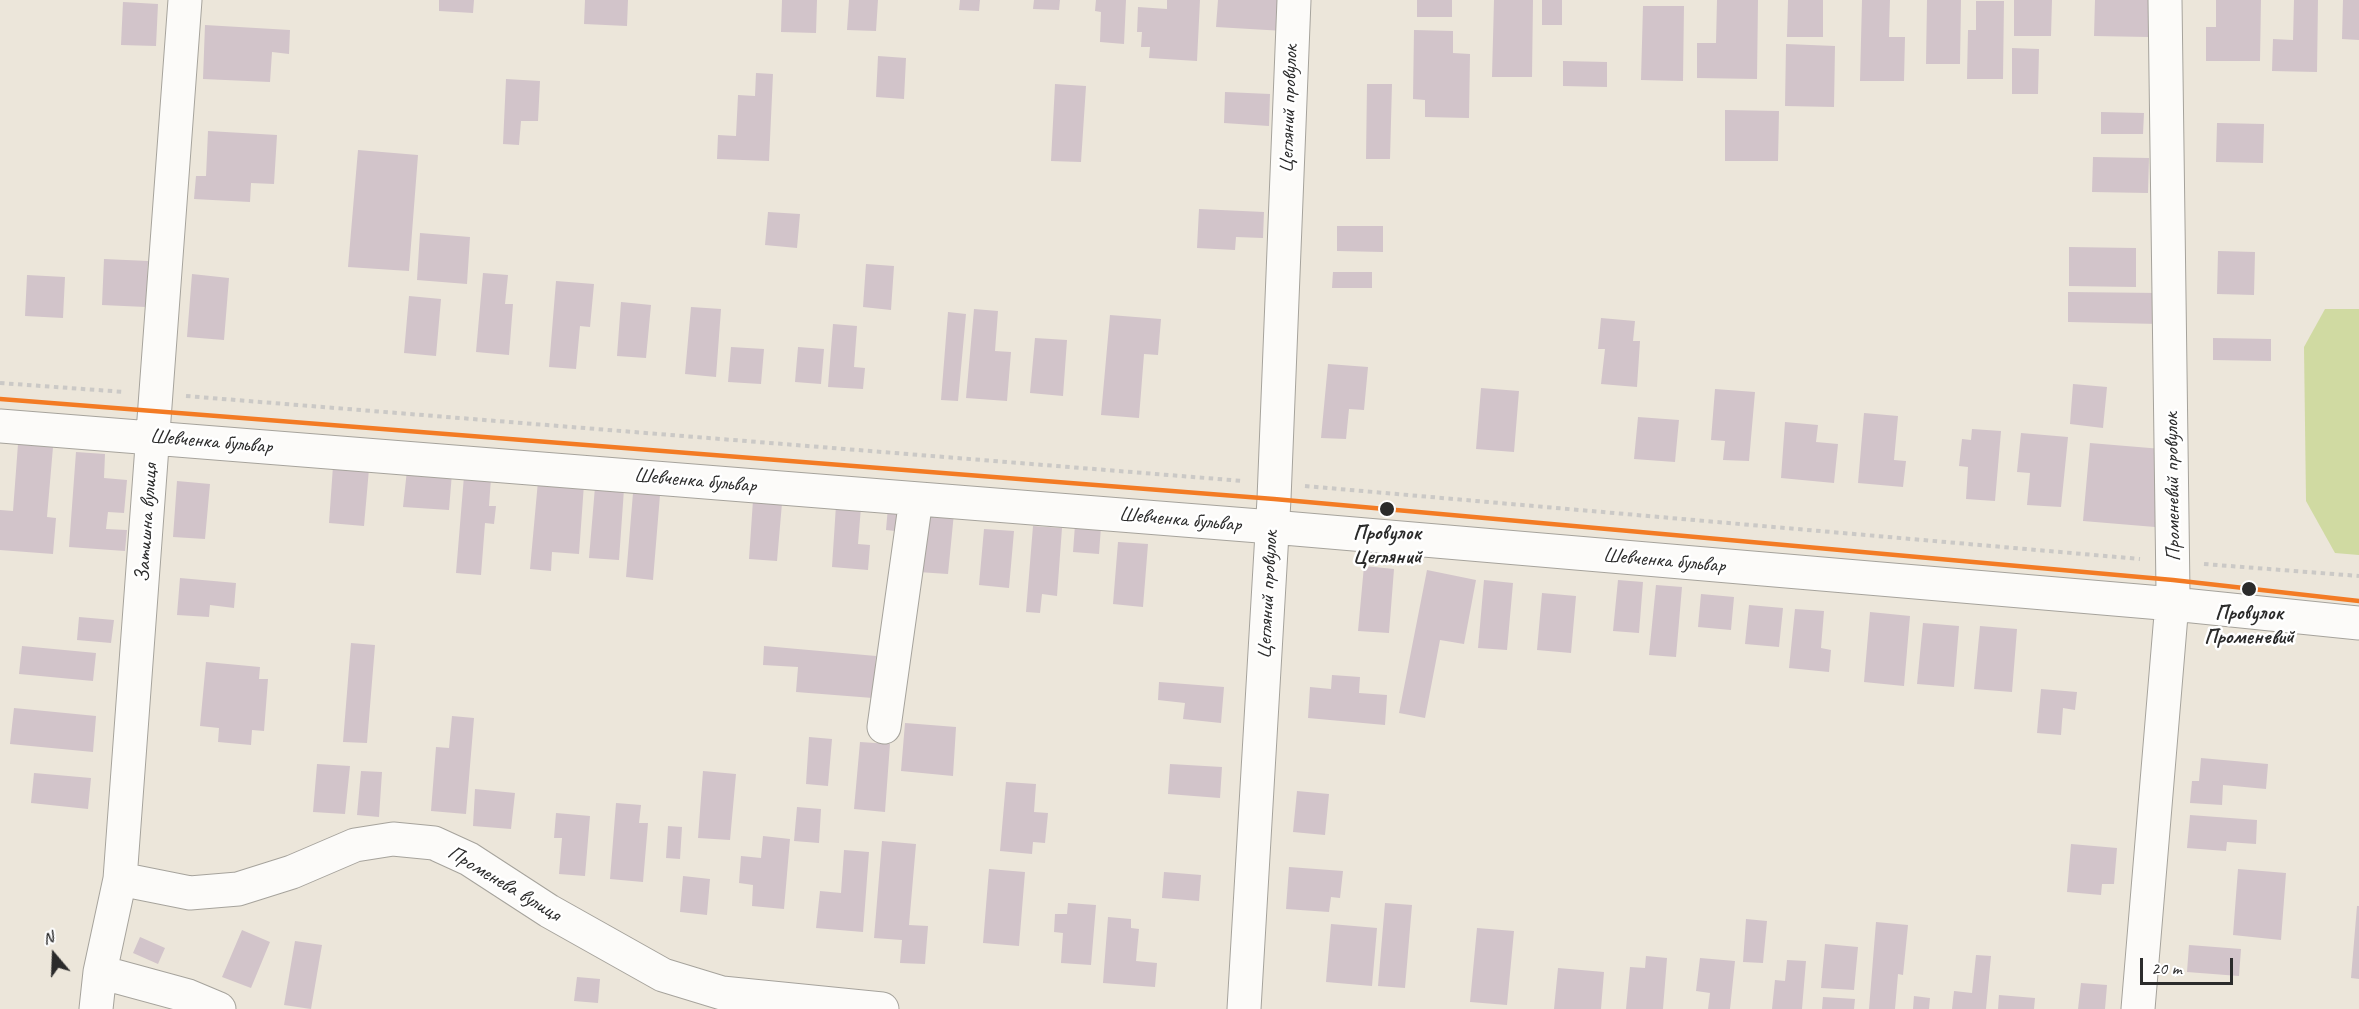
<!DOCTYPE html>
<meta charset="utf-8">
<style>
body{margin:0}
#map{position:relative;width:2359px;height:1009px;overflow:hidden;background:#ece6da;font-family:Caveat,sans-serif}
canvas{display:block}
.north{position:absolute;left:24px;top:925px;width:60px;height:60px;-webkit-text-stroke:4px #fff;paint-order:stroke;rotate:341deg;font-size:16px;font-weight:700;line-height:24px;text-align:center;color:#2b2b2b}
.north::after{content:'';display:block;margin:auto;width:21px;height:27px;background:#2b2b2b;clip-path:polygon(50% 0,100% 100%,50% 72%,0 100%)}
.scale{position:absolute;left:2140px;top:958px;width:93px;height:27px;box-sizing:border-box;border:3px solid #2b2b2b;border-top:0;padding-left:8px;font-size:18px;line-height:21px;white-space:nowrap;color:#2b2b2b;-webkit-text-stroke:4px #fff;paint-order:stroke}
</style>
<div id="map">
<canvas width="2359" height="1009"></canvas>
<div class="north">N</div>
<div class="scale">20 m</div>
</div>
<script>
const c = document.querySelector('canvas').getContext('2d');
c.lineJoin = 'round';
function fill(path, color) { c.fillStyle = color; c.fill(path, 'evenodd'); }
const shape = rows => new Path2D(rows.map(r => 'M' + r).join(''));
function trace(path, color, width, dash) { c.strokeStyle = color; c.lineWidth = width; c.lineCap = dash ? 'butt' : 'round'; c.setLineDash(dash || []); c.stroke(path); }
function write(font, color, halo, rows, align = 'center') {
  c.font = font + ' Caveat,sans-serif'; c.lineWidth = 5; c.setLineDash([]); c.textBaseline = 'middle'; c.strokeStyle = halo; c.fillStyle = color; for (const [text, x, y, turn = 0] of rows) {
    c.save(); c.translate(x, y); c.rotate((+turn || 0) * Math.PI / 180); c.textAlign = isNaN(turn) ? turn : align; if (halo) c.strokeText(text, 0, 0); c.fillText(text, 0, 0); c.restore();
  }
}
fill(shape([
 [2325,309,2359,309,2359,555,2335,553,2306,501,2304,347]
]), '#d0daa2');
fill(shape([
 [439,0,474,0,473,13,439,11],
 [585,0,628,0,627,26,584,24],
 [782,0,817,0,816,33,781,32],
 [849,0,878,0,876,31,847,30],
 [960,0,980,0,979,11,959,10],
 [1034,0,1060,0,1059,10,1033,9],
 [1096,0,1126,0,1124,44,1100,42,1101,12,1095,11],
 [1167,0,1200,0,1197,61,1149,58,1150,47,1141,47,1142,32,1137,32,1138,7,1167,9],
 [1218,0,1286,0,1284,31,1216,27],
 [1417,0,1452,0,1452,17,1417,17],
 [1494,0,1533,0,1532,77,1492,77],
 [1542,0,1562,0,1562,25,1542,25],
 [1717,0,1758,0,1757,79,1697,78,1697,43,1716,43],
 [1788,0,1823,0,1823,37,1787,37],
 [1862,0,1890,0,1889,37,1905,37,1904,81,1860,81],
 [1927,0,1961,0,1960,64,1926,64],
 [2014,0,2052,0,2051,36,2014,36],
 [2095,0,2149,0,2148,37,2094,36],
 [2216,0,2261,0,2260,61,2206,61,2206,27,2216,27],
 [2294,0,2318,0,2317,72,2272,71,2273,39,2293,40],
 [2343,0,2359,0,2359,40,2342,39],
 [1976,1,2004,1,2003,79,1967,79,1968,30,1976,30],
 [123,2,158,4,156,46,121,45],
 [1643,6,1684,6,1683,81,1641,80],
 [205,25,290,30,289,54,272,52,270,82,203,79],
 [1414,30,1453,31,1453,53,1470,54,1469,118,1425,117,1425,100,1413,99],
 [1786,44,1835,46,1834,107,1785,106],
 [2012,48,2039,49,2038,94,2012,94],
 [878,56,906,58,904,99,876,97],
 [1563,61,1607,62,1607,87,1563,86],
 [756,73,773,74,769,161,717,159,718,135,736,136,738,95,755,96],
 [506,79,540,81,538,121,521,121,519,145,503,144],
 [1055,84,1086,86,1081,162,1051,161],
 [1367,84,1392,84,1390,159,1366,159],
 [1225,92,1270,94,1269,126,1224,123],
 [1725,110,1779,111,1778,161,1725,161],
 [2101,112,2144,113,2143,134,2101,134],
 [2217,123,2264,124,2263,163,2216,162],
 [208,131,277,135,274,184,251,183,250,202,194,199,196,176,206,176],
 [358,150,418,155,409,271,348,267],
 [2093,157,2149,158,2148,193,2092,192],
 [1199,209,1264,212,1263,238,1236,237,1235,250,1197,248],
 [768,212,800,214,797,248,765,245],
 [1337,226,1383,226,1383,252,1337,251],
 [420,233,470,237,467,284,417,280],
 [2069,247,2136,248,2136,287,2069,286],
 [2218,251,2255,252,2254,295,2217,294],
 [104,259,148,261,146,307,102,305],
 [866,264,894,266,891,310,863,307],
 [1333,272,1372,272,1372,288,1332,288],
 [483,273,508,275,505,304,513,304,509,355,476,352],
 [192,274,229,278,224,340,187,337],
 [27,275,65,277,63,318,25,316],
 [556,281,594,284,590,327,580,326,576,369,549,367],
 [2068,292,2160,293,2159,324,2068,322],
 [409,296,441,299,436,356,404,353],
 [621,302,651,305,646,358,617,356],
 [691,307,721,309,716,377,685,374],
 [974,309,998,311,995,351,1011,352,1007,401,966,398],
 [948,312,966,314,958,401,941,400],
 [1110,315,1161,319,1158,355,1144,354,1139,418,1101,415],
 [1601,318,1635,321,1633,341,1640,341,1637,387,1601,384,1605,349,1598,349],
 [833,324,857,326,854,367,865,368,863,389,828,387],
 [1035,338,1067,340,1063,396,1030,393],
 [2213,338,2271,339,2271,361,2213,360],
 [731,347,764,349,761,384,728,382],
 [798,347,824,349,821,384,795,382],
 [1328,364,1368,367,1364,410,1349,409,1346,439,1321,438],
 [2073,384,2107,387,2103,428,2070,424],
 [1481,388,1519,391,1514,452,1476,449],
 [1715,389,1755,392,1749,461,1723,460,1725,441,1711,440],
 [1864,413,1898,416,1894,460,1906,461,1903,487,1858,483],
 [1638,417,1679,420,1675,462,1634,459],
 [1785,422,1818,425,1816,442,1838,444,1834,483,1781,478],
 [1972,429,2001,431,1995,501,1966,499,1968,467,1959,466,1962,439,1971,440],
 [2021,433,2068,437,2061,507,2027,505,2030,473,2017,472],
 [2090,443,2162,449,2155,527,2083,521],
 [18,444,53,447,47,517,56,518,53,554,0,550,0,510,13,511],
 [76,452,105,454,104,478,127,480,124,513,108,512,106,529,127,530,125,551,69,547],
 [333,466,369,469,364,526,329,523],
 [407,470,452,473,449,510,403,507],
 [464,476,491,478,489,506,496,506,494,524,485,523,481,575,456,573],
 [177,481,210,484,205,539,173,537],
 [538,481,584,484,579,554,552,552,551,571,530,569],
 [595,487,624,489,619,560,589,558],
 [633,493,660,495,653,580,626,577],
 [753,500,782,503,777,561,749,559],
 [836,505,861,507,858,544,870,545,868,570,832,567],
 [888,507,906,508,904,532,886,530],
 [923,511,954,513,948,574,918,572],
 [1075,525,1101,527,1099,554,1073,552],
 [1033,526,1062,528,1057,596,1042,594,1040,613,1026,612],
 [984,529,1014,531,1009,588,979,585],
 [1118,542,1148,544,1143,607,1113,604],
 [1364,566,1394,569,1389,633,1358,631],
 [1427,570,1476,580,1464,644,1440,640,1425,718,1399,713],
 [180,578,236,583,234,608,210,605,209,617,177,615],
 [1484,580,1513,583,1507,650,1478,648],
 [1618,580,1643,582,1639,633,1613,631],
 [1656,585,1682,587,1676,657,1649,655],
 [1542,593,1576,596,1571,653,1537,650],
 [1701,594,1734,597,1731,630,1698,627],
 [1749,605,1783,608,1779,647,1745,644],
 [1795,609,1824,611,1821,648,1831,650,1829,672,1789,668],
 [1870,612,1910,616,1904,686,1864,682],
 [79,617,114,620,111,643,77,640],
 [1923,623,1959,626,1954,687,1917,684],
 [1980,626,2017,629,2012,692,1974,689],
 [351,643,375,645,367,743,343,742],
 [22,646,96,653,93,681,19,674],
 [764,646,876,656,873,698,796,692,798,667,763,665],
 [206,662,260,667,259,679,268,679,264,731,252,730,251,745,218,742,219,728,200,726],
 [1332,675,1360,677,1359,693,1387,695,1385,725,1308,718,1310,687,1331,689],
 [1159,682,1224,687,1221,723,1183,719,1185,703,1158,700],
 [2041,689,2077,692,2075,710,2063,708,2061,735,2037,733],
 [14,708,96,716,93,752,10,744],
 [452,716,474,718,466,814,431,811,436,747,449,748],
 [905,723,956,727,953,776,901,771],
 [809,737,832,739,828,786,806,784],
 [860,742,890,744,885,812,854,809],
 [2201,758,2268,764,2266,789,2223,785,2222,805,2190,803,2192,781,2199,781],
 [317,764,350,766,345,814,313,812],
 [1170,764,1222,767,1220,798,1168,794],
 [361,771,382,772,379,817,357,815],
 [703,771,736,774,730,840,698,838],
 [34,773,91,778,88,809,31,803],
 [1006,782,1036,784,1034,812,1048,813,1045,843,1033,842,1032,854,1000,851],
 [475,789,515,793,511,829,473,826],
 [1297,791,1329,794,1325,835,1293,832],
 [616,803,641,805,639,823,648,823,643,882,610,879],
 [797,807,821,809,819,843,794,841],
 [556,813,590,816,585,876,559,874,562,838,554,838],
 [2190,815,2257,820,2256,844,2227,842,2226,851,2187,848],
 [668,826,682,827,680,859,666,858],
 [763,836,790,839,784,909,752,906,753,885,739,883,741,856,761,858],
 [882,841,916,844,909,925,928,926,925,964,900,963,902,940,874,938],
 [2071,844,2117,848,2114,884,2102,884,2101,895,2067,892],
 [844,850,869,852,863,932,816,928,820,891,841,893],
 [1289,867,1343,871,1340,898,1331,897,1329,912,1286,909],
 [989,869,1025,872,1019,946,983,943],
 [2238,869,2286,873,2281,940,2233,935],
 [1164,872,1201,875,1199,901,1162,898],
 [683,876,710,879,707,915,680,912],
 [1068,903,1096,905,1091,965,1061,963,1063,933,1054,932,1055,914,1067,914],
 [1385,903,1412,905,1405,988,1378,986],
 [2357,906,2359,906,2359,979,2351,978],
 [1108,917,1131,919,1131,928,1139,929,1136,961,1157,963,1155,987,1103,983],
 [1746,919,1767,921,1763,963,1743,962],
 [1876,922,1908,925,1903,975,1898,974,1895,1009,1869,1009],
 [1331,924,1377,928,1372,986,1326,982],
 [1477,928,1514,931,1507,1005,1470,1002],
 [242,930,270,942,251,988,222,977],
 [140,937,165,948,158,964,133,953],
 [295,941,322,945,311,1009,284,1005],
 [1825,944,1858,947,1854,990,1821,988],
 [2189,945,2241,949,2239,976,2187,972],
 [1976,955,1991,956,1986,1009,1952,1009,1954,991,1972,993],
 [1646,956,1667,958,1663,1009,1626,1009,1630,967,1645,968],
 [1700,958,1735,961,1730,1009,1708,1009,1710,993,1696,991],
 [1787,960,1806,961,1802,1009,1772,1009,1775,980,1785,981],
 [1558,968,1604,972,1601,1009,1554,1009],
 [577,977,600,979,598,1003,574,1001],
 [2081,983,2107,985,2105,1009,2078,1009],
 [1999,995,2035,998,2034,1009,1998,1009],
 [1914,996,1930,998,1929,1009,1913,1009],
 [1823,997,1855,999,1854,1009,1822,1009]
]), '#d2c4ca');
const minor = shape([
 [0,426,1272,527,2173,604,2359,623],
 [884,727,916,499],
 [120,879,190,893,238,889,292,872,355,845,393,839,434,843,469,859,549,911,663,975,722,993,882,1009],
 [100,972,188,996,219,1009],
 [96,1009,100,972,120,879,185,0],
 [1244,1009,1274,499,1294,0],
 [2138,1009,2173,591,2165,0]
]);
trace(minor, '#a6a39c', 35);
trace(shape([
 [0,383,125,392],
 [186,396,1243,481],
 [1305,486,2140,559],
 [2204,564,2359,576]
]), '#cbc9c6', 4, [4.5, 4.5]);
trace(minor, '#fcfbf9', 33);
trace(shape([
 [0,399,1274,499,2173,580,2359,601]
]), '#f37b24', 4.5);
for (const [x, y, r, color] of [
 [1387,509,8,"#2b2b2b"],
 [2249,589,8,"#2b2b2b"]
]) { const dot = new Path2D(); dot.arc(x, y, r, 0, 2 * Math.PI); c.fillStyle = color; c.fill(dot); trace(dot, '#fff', 2); }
write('21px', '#2b2b2b', '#fff', [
 ["Цегляний провулок",1289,109,-88],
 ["Шевченка бульвар",211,442,5],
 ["Шевченка бульвар",695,481,5],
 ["Променевий провулок",2173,487,-91],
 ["Шевченка бульвар",1180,520,5],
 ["Затишна вулиця",147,523,-86],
 ["Шевченка бульвар",1664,561,5],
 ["Цегляний провулок",1268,595,-87],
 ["Променева вулиця",504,884,31]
]);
write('bold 21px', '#2b2b2b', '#fff', [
 ["Провулок",1387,533],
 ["Цегляний",1387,557],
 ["Провулок",2249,613],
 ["Променевий",2249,637]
]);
</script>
